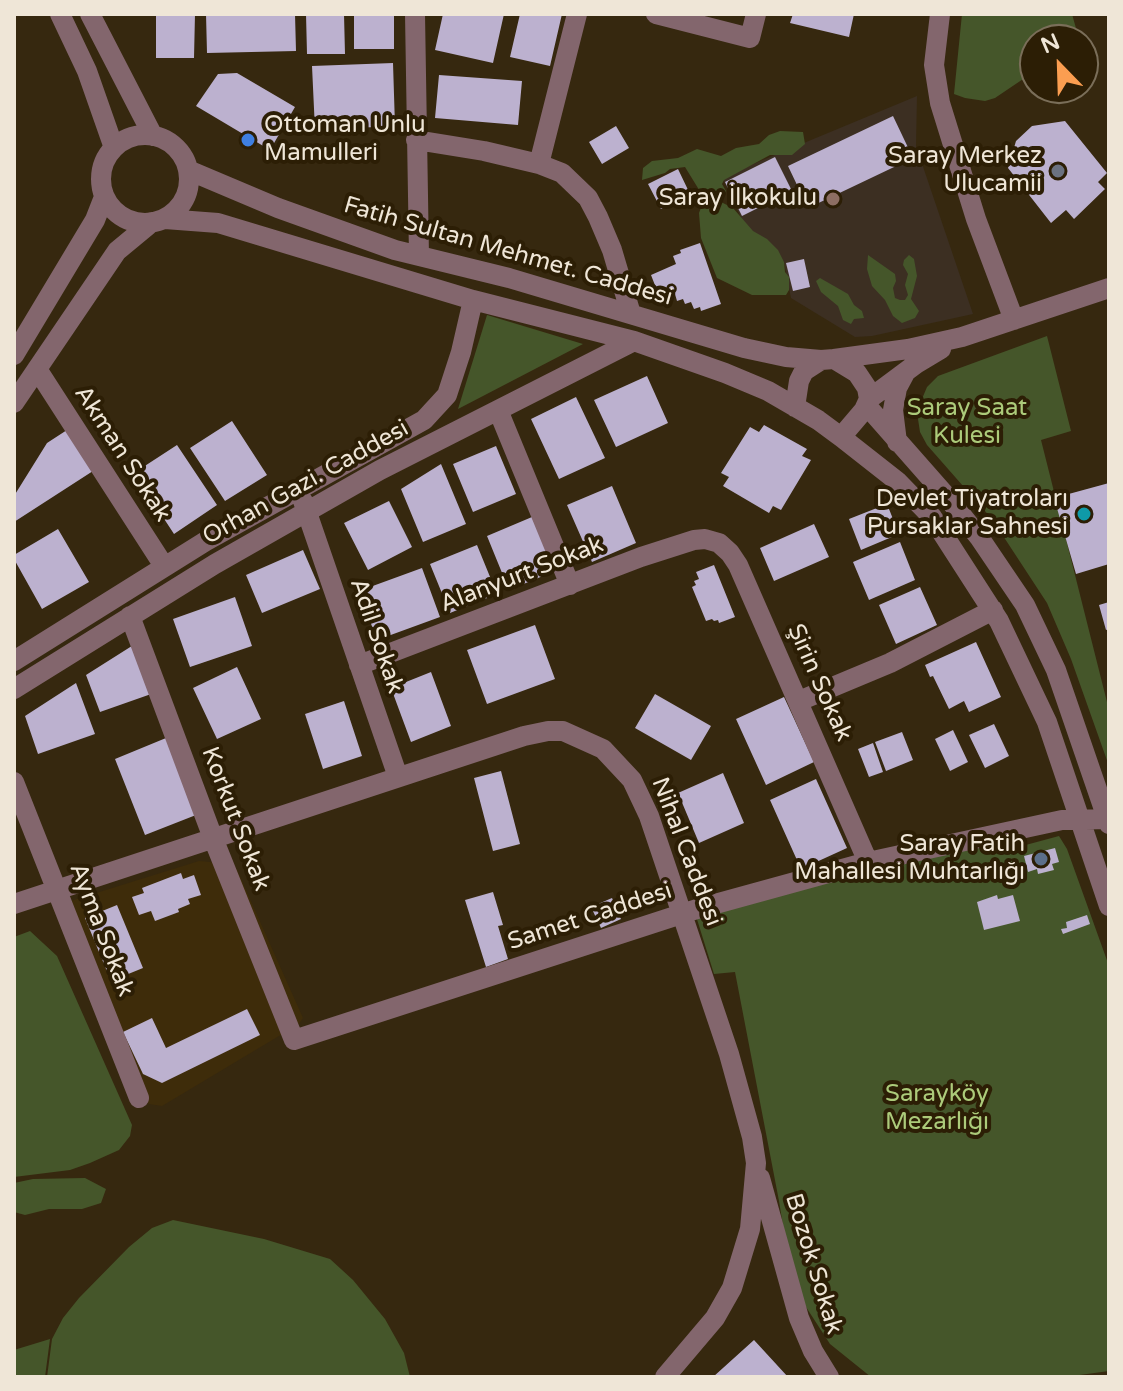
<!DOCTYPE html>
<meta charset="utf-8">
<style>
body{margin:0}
#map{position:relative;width:1123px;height:1391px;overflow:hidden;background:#36280f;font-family:"Varela Round",sans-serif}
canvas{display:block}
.frame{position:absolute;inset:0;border:16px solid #efe6d7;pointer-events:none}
.north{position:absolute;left:1019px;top:24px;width:80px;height:80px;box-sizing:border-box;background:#2c1e05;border:2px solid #7a6e59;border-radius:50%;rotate:337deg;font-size:22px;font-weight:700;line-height:32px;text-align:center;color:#efe6d7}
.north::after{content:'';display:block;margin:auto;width:28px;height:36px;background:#fb9e51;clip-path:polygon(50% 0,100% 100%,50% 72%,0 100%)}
</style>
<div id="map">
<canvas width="1123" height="1391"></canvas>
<div class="frame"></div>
<div class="north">N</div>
</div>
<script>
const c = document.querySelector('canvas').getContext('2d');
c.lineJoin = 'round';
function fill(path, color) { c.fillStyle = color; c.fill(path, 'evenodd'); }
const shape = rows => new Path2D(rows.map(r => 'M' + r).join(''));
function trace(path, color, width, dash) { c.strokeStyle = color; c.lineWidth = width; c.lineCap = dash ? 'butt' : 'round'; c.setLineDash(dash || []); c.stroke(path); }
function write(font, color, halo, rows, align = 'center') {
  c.font = font + ' "Varela Round",sans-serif'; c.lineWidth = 8; c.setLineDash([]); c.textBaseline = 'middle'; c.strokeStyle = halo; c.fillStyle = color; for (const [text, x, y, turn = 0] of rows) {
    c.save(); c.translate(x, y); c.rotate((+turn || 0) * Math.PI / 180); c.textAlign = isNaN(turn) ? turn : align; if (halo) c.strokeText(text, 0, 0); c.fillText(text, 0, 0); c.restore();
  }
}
fill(shape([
 [199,861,232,864,237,870,303,1018,299,1024,162,1106,149,1104,136,1093,61,904]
]), '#3e2c0a');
fill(shape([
 [917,96,916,146,973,314,872,336,855,337,791,298,784,262,743,222,722,177]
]), '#3c2f22');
fill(shape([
 [962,14,1072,14,1079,39,1035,40,1035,71,995,98,985,101,965,98,954,94],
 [780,131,803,132,805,144,792,155,770,155,724,180,722,184,726,191,723,197,706,196,701,193,685,167,670,169,665,173,642,180,643,168,652,161,678,158,697,149,721,156,736,148,759,144,769,135],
 [719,201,733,208,753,231,767,239,778,250,784,262,785,272,789,277,789,290,786,295,752,295,717,278,701,238,699,213,702,205],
 [868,255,895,274,896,281,893,288,895,298,900,300,905,300,908,295,905,285,908,274,903,265,904,260,909,255,914,259,917,276,911,299,919,311,915,318,902,323,893,316,885,300,872,286,867,269],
 [820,278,848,294,854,305,862,311,864,318,854,319,851,324,843,320,838,306,821,292,816,281],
 [487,315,583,344,458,409],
 [1047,336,1071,431,1041,440,1109,710,1109,766,1071,659,1047,603,992,519,927,445,920,432,918,419,919,406,927,387,938,376],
 [1018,835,1022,846,1059,836,1067,849,1109,966,1109,1371,1065,1377,871,1377,830,1344,793,1287,779,1201,735,972,714,974,696,916],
 [30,931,57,956,132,1125,130,1136,119,1150,90,1163,70,1170,14,1177,14,937],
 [85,1178,106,1189,101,1203,82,1209,49,1209,25,1215,14,1212,14,1183,33,1179],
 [173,1220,264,1239,330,1259,353,1280,385,1319,404,1353,410,1377,47,1377,52,1339,63,1318,79,1298,129,1247,152,1228],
 [50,1339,45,1377,14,1377,14,1350]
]), '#45562a');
fill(shape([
 [156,14,195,14,194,58,156,58],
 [206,14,295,14,296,51,207,53],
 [306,14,344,14,345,54,307,54],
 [354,14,394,14,394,49,354,49],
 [443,14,504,14,493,63,435,50],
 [520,14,562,14,550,66,510,57],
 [793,14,854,14,849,37,790,23],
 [393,63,395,126,315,130,312,66],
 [237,73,295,107,270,150,196,106,218,74],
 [439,75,522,81,518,125,435,118],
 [893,116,913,158,808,208,788,166],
 [1065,121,1107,173,1098,182,1105,189,1074,219,1066,210,1051,223,1008,168,1016,141,1032,126],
 [616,126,629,148,602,164,589,142],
 [775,157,792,191,742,216,725,182],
 [678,169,690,194,661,209,648,184],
 [700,243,721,304,701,311,700,307,694,309,691,302,685,304,683,299,677,301,675,294,668,297,666,290,658,293,651,275,676,264,673,256,681,253,680,250],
 [804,259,810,287,793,291,786,263],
 [647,376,668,423,616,447,594,400],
 [576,397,605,458,559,479,531,419],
 [232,421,267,475,225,501,190,448],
 [764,425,807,449,802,456,811,460,781,510,773,506,769,513,723,486,729,477,721,473,750,427,759,432],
 [67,430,93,471,14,522,14,496,47,443],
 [177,445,217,505,174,534,134,473],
 [496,446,516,494,473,512,453,464],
 [441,464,466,524,423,542,401,489],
 [1109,483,1109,564,1076,574,1054,498],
 [612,486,636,543,592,562,567,505],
 [389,501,412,547,368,570,344,523],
 [887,504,899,534,861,550,849,519],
 [532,517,555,571,509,590,487,536],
 [814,524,829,557,774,581,760,548],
 [58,529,89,582,42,609,14,559,14,555],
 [900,542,915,580,869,600,853,562],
 [477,545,497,594,450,613,430,564],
 [303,550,320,589,262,613,246,575],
 [714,565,735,617,719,623,718,620,714,621,712,619,706,621,692,587,696,585,694,581,699,579,696,572],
 [422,568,440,617,377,640,359,591],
 [920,587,937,625,896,644,879,605],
 [235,597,252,646,190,667,173,619],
 [1109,602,1109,629,1106,630,1099,605],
 [535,625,555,679,487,704,467,650],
 [976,642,1001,697,969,712,964,701,949,709,933,676,930,677,925,665],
 [135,644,154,693,100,712,86,675],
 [237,667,261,719,217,739,193,688],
 [431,672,451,726,411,742,391,688],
 [76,683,95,734,38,754,25,716],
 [655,694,711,726,691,760,635,728],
 [784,697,814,762,766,785,736,719],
 [344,701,362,756,323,769,305,714],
 [994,724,1009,756,985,768,969,735],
 [953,730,968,762,950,771,935,739],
 [902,732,913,760,886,771,875,742],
 [166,738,196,815,145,835,115,759],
 [873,743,883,772,869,777,858,749],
 [501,771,520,844,493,851,474,778],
 [723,773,744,823,699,843,678,793],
 [816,779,847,848,801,869,770,800],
 [1055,848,1059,862,1052,864,1054,870,1038,874,1037,869,1028,872,1024,856],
 [181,873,183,879,194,875,201,895,188,899,190,904,178,909,179,912,155,921,151,911,139,915,132,897,144,893,142,888],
 [493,892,503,925,498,926,508,959,486,967,465,900],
 [997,895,998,899,1013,895,1020,921,984,930,977,902],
 [612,898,621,919,601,928,591,907],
 [117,905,143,968,111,981,85,918],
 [1087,915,1090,924,1063,934,1061,929,1067,928,1066,922],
 [247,1009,260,1035,162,1083,143,1074,123,1032,152,1018,166,1048],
 [754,1340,788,1377,713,1377]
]), '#bcb1cf');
trace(shape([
 [60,14,87,71,114,148],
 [90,14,153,136],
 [415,14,419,256],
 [656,14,750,38,756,14],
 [940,14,934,65,940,103,976,219,1014,320],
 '101 179a44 44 0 1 1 88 0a44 44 0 1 1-88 0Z',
 [416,140,484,151,539,164,562,173,588,198,598,217,612,250,631,314],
 [539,164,577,14],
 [188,170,278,208,395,250,509,278,744,348,786,357,821,360],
 [165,219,218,223,473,300,634,341,725,373,768,391,818,420,841,437,864,410,869,399,867,388,857,373,834,359,821,360,804,371,799,381,795,407],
 [14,355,95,220,104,197],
 [834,359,908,349,962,337,1109,288],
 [37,369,164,566],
 [869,399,916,364,941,349],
 [14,403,117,251,152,222],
 [867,406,948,498,979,537,1025,605,1056,670,1109,824],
 [498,410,570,585],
 [841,437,897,481,932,517,999,621,1047,722,1109,906],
 [897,442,893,410,897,388,905,373],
 [303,501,398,777],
 [130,616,213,838,294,1040,697,909,868,862,1062,820,1109,819],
 [14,661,206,541,424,420,447,395,461,352,473,300],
 [359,665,641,557,694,540,705,539,719,543,730,553,738,565,868,862],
 [14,689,215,564,380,470,634,341],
 [799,701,890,663,993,610],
 [14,782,139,1098],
 [14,904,524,736,548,731,563,731,603,749,632,780,649,816,729,1054,752,1137,756,1163,750,1229,732,1288,715,1318,665,1377],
 [760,1178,799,1318,813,1351,829,1377]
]), '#83666d', 20);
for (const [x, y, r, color] of [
 [248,140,8,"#3f7fe0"],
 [1058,171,8,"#6b7280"],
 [833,199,8,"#8d6e63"],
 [1084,514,8,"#0f9aa8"],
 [1041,859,8,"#5c6f8a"]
]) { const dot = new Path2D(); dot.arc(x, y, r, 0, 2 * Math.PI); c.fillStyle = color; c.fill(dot); trace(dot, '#2c1e05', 3); }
write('24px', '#efe6d7', '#2c1e05', [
 ["Ottoman Unlu",264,126,"left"],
 ["Mamulleri",264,154,"left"],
 ["Saray Merkez",1042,157],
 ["Ulucamii",1042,185],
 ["Saray İlkokulu",817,199],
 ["Devlet Tiyatroları",1068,500],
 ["Pursaklar Sahnesi",1068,528],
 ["Saray Fatih",1025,845],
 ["Mahallesi Muhtarlığı",1025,873]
], 'right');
write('24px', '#efe6d7', '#2c1e05', [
 ["Fatih Sultan Mehmet. Caddesi",508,252,16],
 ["Akman Sokak",122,454,57],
 ["Orhan Gazi. Caddesi",306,483,-29],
 ["Alanyurt Sokak",522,575,-21],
 ["Adil Sokak",376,636,71],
 ["Şirin Sokak",819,683,66],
 ["Korkut Sokak",235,819,69],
 ["Nihal Caddesi",686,852,69],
 ["Samet Caddesi",590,917,-18],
 ["Ayma Sokak",101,930,69],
 ["Bozok Sokak",813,1264,73]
]);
write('24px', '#accb7a', '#2c1e05', [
 ["Saray Saat",967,409],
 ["Kulesi",967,437],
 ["Sarayköy",937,1095],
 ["Mezarlığı",937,1123]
]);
</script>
